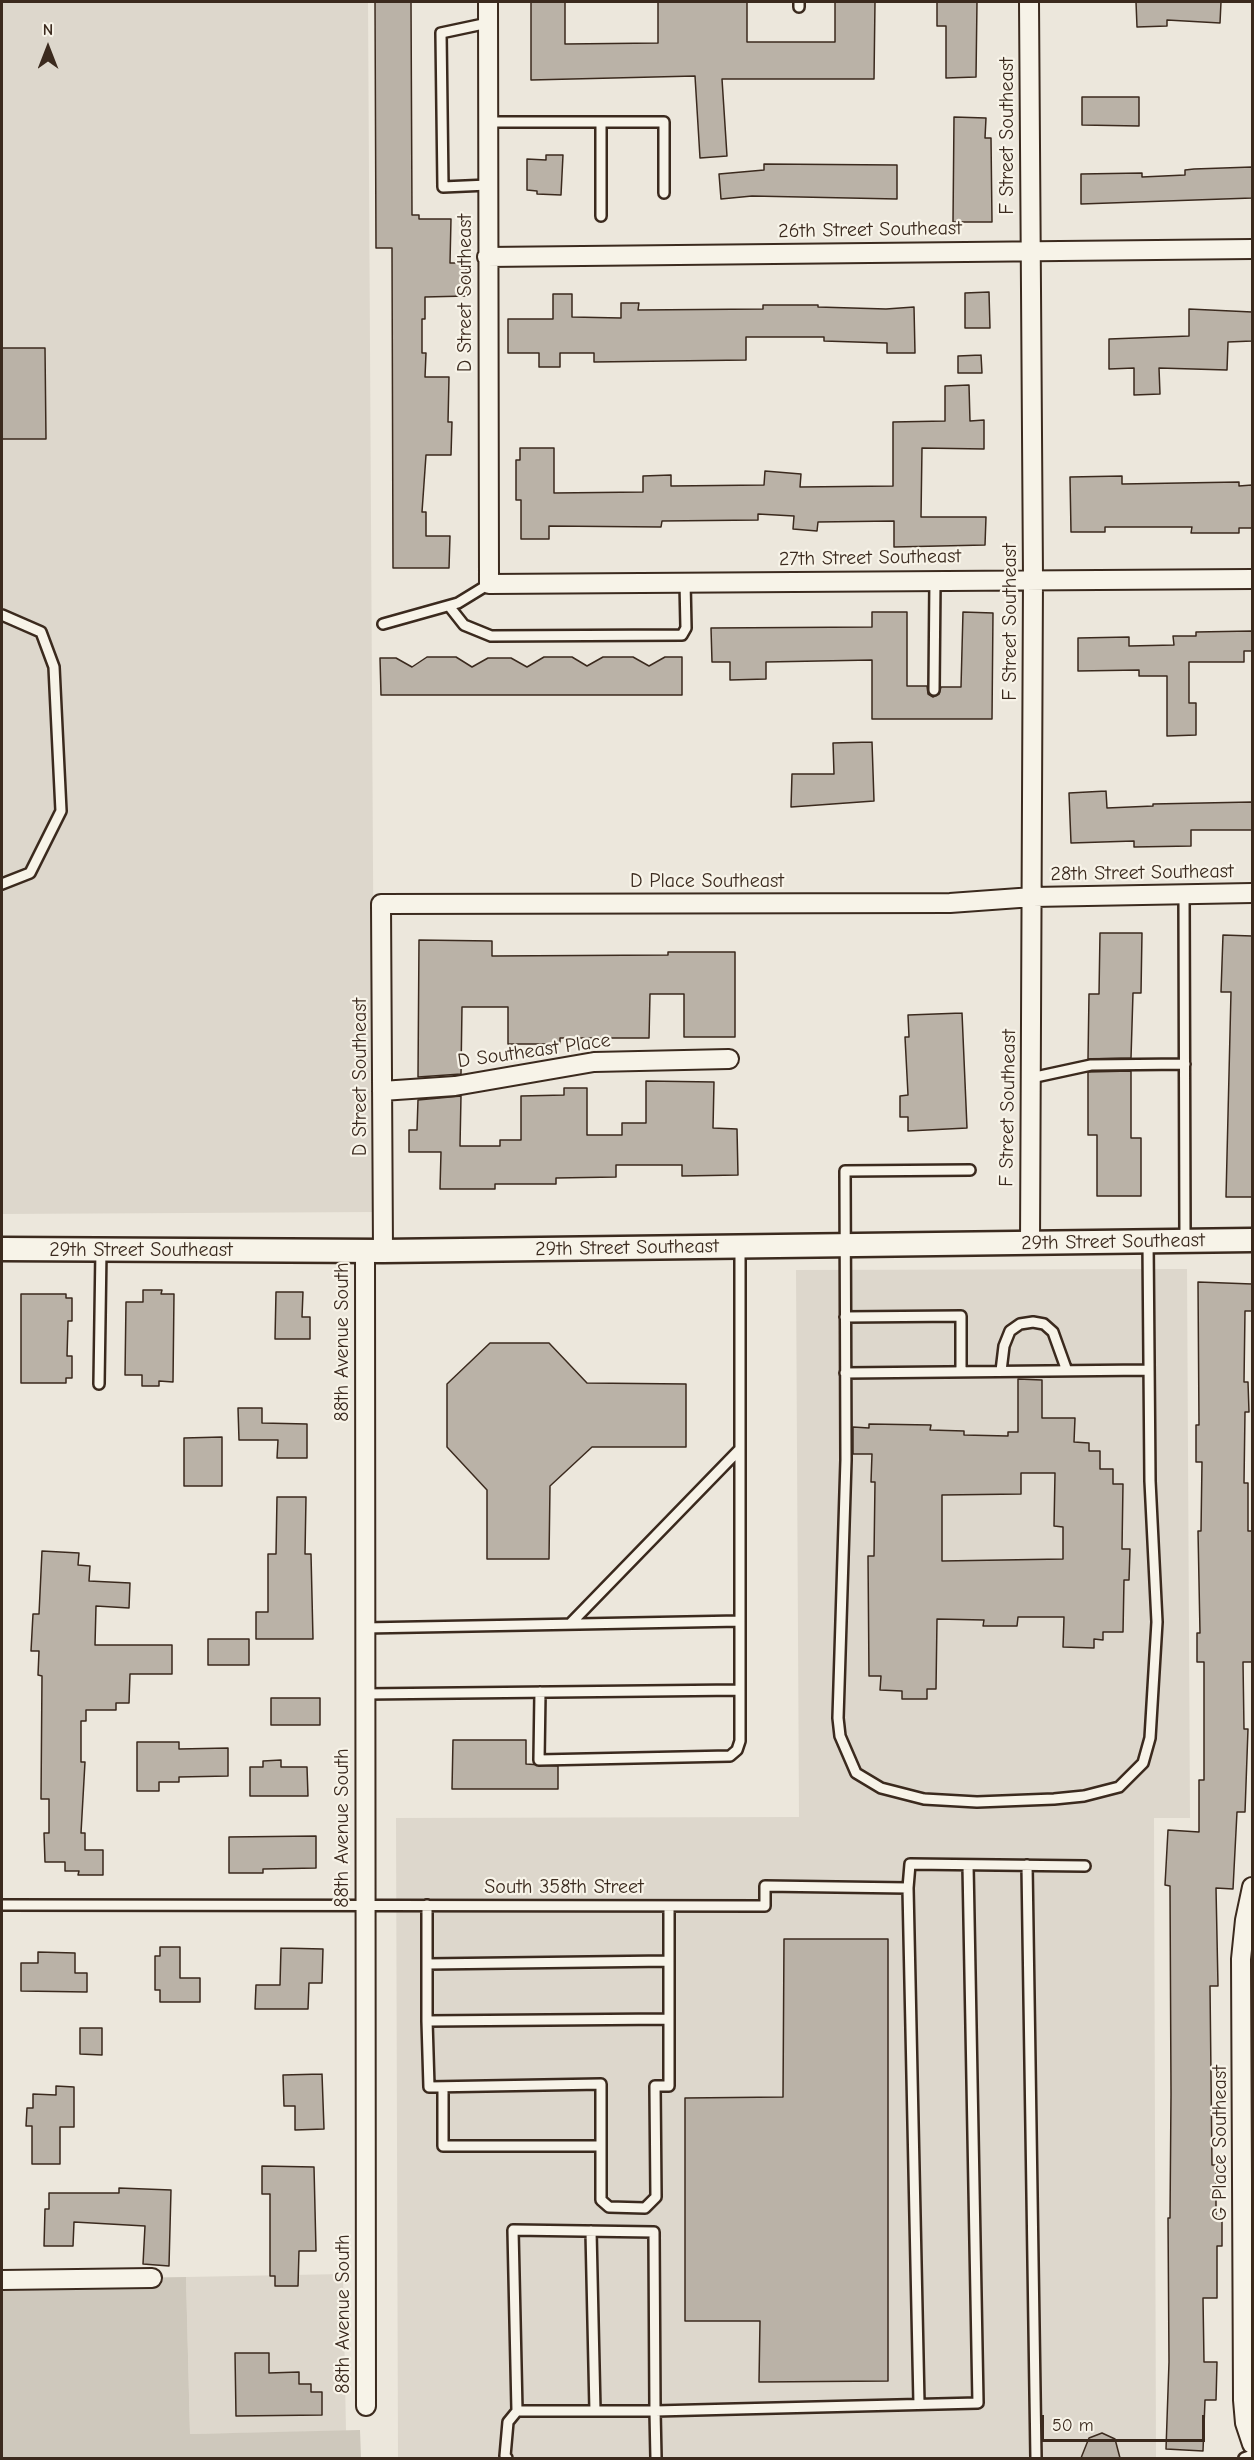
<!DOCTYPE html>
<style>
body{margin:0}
#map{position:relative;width:1254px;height:2460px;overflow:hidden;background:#ece7dc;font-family:"Comic Neue",sans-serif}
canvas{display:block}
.frame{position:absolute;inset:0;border:3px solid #3b2a1e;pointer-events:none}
.north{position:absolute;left:18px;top:18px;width:60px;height:60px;-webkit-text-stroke:4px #f7f3e8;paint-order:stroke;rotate:0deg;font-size:16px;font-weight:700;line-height:24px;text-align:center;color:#3b2a1e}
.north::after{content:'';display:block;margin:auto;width:21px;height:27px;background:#3b2a1e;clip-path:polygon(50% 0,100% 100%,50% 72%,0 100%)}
.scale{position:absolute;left:1041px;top:2415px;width:164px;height:27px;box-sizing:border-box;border:3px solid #3b2a1e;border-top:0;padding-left:8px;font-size:18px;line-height:21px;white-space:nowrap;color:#3b2a1e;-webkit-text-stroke:4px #f7f3e8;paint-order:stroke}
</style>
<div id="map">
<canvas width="1254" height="2460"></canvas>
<div class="frame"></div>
<div class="north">N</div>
<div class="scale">50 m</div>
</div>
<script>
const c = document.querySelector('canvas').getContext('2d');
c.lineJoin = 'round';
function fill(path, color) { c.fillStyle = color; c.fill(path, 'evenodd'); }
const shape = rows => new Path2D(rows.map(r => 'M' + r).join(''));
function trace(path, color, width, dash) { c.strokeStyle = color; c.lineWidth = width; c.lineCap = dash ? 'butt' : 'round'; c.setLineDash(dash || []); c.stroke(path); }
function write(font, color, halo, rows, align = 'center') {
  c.font = font + ' "Comic Neue",sans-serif'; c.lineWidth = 4.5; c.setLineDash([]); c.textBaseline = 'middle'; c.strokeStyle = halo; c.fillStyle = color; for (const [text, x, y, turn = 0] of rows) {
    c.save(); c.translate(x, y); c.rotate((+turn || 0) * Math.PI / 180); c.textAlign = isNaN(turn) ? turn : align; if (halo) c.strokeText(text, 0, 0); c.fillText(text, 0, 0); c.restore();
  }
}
fill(shape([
 [2,2,368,2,375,1212,2,1214],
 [1187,1269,1190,1818,1154,1818,1156,2458,398,2458,396,1818,799,1817,796,1270],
 [343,2274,346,2431,190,2434,186,2277]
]), '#ddd7cc');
fill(shape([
 [186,2277,190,2434,360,2430,361,2458,2,2458,2,2280]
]), '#cec8bc');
const building = shape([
 [375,2,411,2,412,215,419,215,419,219,451,219,450,263,466,263,466,296,425,297,425,319,422,319,422,353,426,353,425,377,449,377,448,422,452,422,451,455,426,455,422,512,426,512,426,536,450,536,449,568,393,568,392,248,376,248,375,2],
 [531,2,565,2,565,44,658,43,658,2,747,2,747,42,835,42,835,2,875,2,874,79,722,79,727,156,700,158,695,76,531,80,531,2],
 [937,2,977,2,976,77,946,78,946,26,937,26,937,2],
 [1136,2,1221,2,1220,23,1167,20,1167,26,1137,27,1136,2],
 [1082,97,1139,97,1139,126,1082,125,1082,97],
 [954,117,986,118,985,138,991,138,992,222,953,222,954,117],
 [546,155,563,155,561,195,537,194,537,191,527,190,527,159,546,160,546,155],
 [764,164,897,165,897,199,752,196,721,199,719,174,764,170,764,164],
 [1252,167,1252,198,1081,204,1081,174,1142,173,1142,177,1185,175,1185,170,1194,169,1252,167],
 [989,292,990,328,965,328,965,293,989,292],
 [553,294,572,294,572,317,621,318,621,303,639,303,638,310,763,309,763,305,818,305,818,307,886,309,914,307,915,353,887,353,887,343,824,341,824,337,746,337,746,360,594,362,594,353,560,353,560,367,539,367,539,353,508,353,508,319,553,319,553,294],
 [1189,309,1252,312,1252,341,1228,342,1227,370,1159,368,1160,394,1134,395,1134,368,1109,369,1109,339,1189,336,1189,309],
 [2,348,45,348,46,439,2,439,2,348],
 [981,355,982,373,958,373,958,356,981,355],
 [969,385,970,421,984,420,984,449,922,448,921,517,986,517,985,545,894,547,894,521,818,522,817,531,793,529,794,516,758,514,758,520,662,521,661,527,549,526,549,539,521,539,521,500,516,500,516,460,520,460,520,448,554,448,554,493,643,492,643,476,671,475,671,486,764,485,765,471,801,474,800,487,893,486,893,422,945,421,945,386,969,385],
 [1122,476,1122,484,1239,482,1239,486,1252,485,1252,528,1239,528,1239,533,1191,533,1192,527,1105,527,1105,532,1071,532,1070,477,1122,476],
 [872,612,907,612,907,686,927,686,928,694,933,697,939,694,941,687,961,687,963,612,993,613,992,719,872,719,872,660,766,662,766,679,730,680,730,662,712,662,711,628,872,627,872,612],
 [1252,631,1252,651,1244,651,1244,662,1189,662,1189,703,1196,703,1196,735,1167,736,1167,676,1139,676,1139,670,1078,671,1078,638,1129,637,1129,646,1174,645,1173,636,1196,636,1196,632,1252,631],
 [427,657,456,657,472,667,488,658,511,658,527,667,544,657,572,657,587,666,603,657,633,657,649,666,665,657,682,657,682,695,381,695,380,658,396,658,412,667,427,657],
 [872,742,874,801,791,807,792,774,834,774,833,743,872,742],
 [1106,791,1107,808,1153,806,1153,804,1252,802,1252,830,1191,830,1191,846,1134,847,1134,841,1071,843,1069,793,1106,791],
 [1100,933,1142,933,1141,993,1133,993,1131,1058,1088,1059,1089,994,1099,994,1100,933],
 [1223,935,1252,936,1252,1197,1226,1197,1231,992,1221,992,1223,935],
 [419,940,492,941,492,956,668,955,668,952,735,952,735,1037,684,1037,684,994,650,994,649,1038,560,1038,560,1044,508,1044,508,1007,462,1007,461,1074,418,1077,419,940],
 [962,1013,967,1128,908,1131,908,1117,900,1117,900,1096,908,1095,905,1037,909,1037,908,1015,962,1013],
 [1131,1071,1131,1138,1141,1138,1141,1196,1097,1196,1097,1135,1088,1135,1088,1072,1131,1071],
 [646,1081,714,1082,713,1128,737,1129,738,1175,682,1176,682,1165,616,1165,616,1177,556,1178,556,1184,495,1184,495,1189,440,1189,441,1152,409,1152,409,1130,417,1130,418,1100,461,1096,460,1146,500,1146,500,1140,521,1140,521,1096,564,1095,564,1088,587,1088,587,1135,622,1135,622,1123,646,1123,646,1081],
 [1198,1282,1252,1284,1252,1311,1245,1311,1244,1382,1248,1382,1249,1412,1245,1412,1244,1483,1248,1483,1248,1531,1252,1531,1252,1662,1243,1662,1244,1729,1248,1729,1245,1812,1237,1812,1233,1889,1216,1888,1218,1986,1210,1986,1212,2165,1216,2165,1216,2217,1222,2217,1222,2246,1217,2246,1217,2298,1203,2298,1204,2362,1217,2362,1216,2400,1205,2400,1203,2451,1166,2449,1169,2362,1168,2218,1170,2218,1171,2094,1170,1886,1165,1885,1168,1830,1199,1832,1199,1780,1204,1780,1204,1662,1197,1662,1197,1633,1200,1633,1198,1531,1201,1531,1202,1462,1196,1462,1196,1425,1199,1425,1198,1282],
 [143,1290,162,1290,161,1294,174,1294,173,1382,159,1381,159,1386,142,1386,142,1375,125,1375,126,1302,143,1302,143,1290],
 [276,1292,303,1292,302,1317,310,1317,310,1339,275,1339,276,1292],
 [21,1294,66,1294,66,1298,72,1298,72,1321,68,1321,67,1356,72,1356,72,1378,66,1378,66,1383,21,1383,21,1294],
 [490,1343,549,1343,587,1383,686,1384,686,1447,592,1447,550,1486,549,1559,487,1559,487,1490,447,1447,447,1384,490,1343],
 [1018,1379,1042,1380,1042,1418,1075,1418,1074,1442,1089,1443,1089,1451,1100,1451,1100,1469,1113,1469,1113,1484,1123,1484,1122,1549,1130,1549,1129,1580,1124,1580,1123,1632,1103,1632,1103,1640,1094,1639,1094,1648,1063,1647,1064,1617,1018,1617,1017,1626,983,1626,984,1620,937,1619,936,1689,927,1689,927,1699,902,1699,902,1691,880,1690,881,1676,869,1676,868,1556,874,1556,875,1482,871,1482,872,1454,853,1454,853,1427,869,1428,869,1424,931,1425,930,1430,964,1431,964,1435,1008,1436,1008,1432,1018,1432,1018,1379],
 [1021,1473,1055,1473,1054,1526,1063,1527,1063,1559,942,1561,942,1495,1021,1494,1021,1473],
 [238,1408,262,1408,262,1423,307,1424,307,1458,277,1458,278,1440,239,1440,238,1408],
 [222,1437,222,1486,184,1486,184,1438,222,1437],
 [277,1497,306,1497,305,1554,311,1554,313,1639,256,1639,256,1612,268,1612,268,1554,276,1554,277,1497],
 [42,1551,79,1553,78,1565,90,1566,89,1581,130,1583,129,1608,96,1606,95,1645,172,1645,172,1674,130,1674,129,1703,116,1703,116,1710,86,1710,86,1721,81,1721,81,1762,85,1762,81,1833,85,1833,85,1850,103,1850,103,1875,78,1875,79,1871,65,1871,65,1862,45,1862,44,1833,49,1833,49,1799,41,1799,42,1676,38,1675,39,1651,31,1651,33,1614,39,1614,42,1551],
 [208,1639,249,1639,249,1665,208,1665,208,1639],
 [271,1698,320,1698,320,1725,271,1725,271,1698],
 [453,1740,526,1740,526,1764,558,1766,558,1789,452,1789,453,1740],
 [137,1742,179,1742,179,1749,228,1748,228,1776,179,1777,179,1782,159,1782,159,1791,137,1791,137,1742],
 [281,1760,281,1767,307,1767,308,1796,250,1796,250,1767,263,1767,263,1761,281,1760],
 [316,1836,316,1868,263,1869,263,1873,229,1873,229,1837,316,1836],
 [784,1939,888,1939,888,2381,759,2382,760,2321,685,2321,685,2098,783,2097,784,1939],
 [160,1947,180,1947,180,1978,200,1978,200,2002,160,2002,160,1990,155,1990,155,1956,160,1956,160,1947],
 [281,1948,323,1949,322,1983,309,1983,308,2009,255,2009,256,1985,280,1985,281,1948],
 [38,1952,75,1953,75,1973,87,1973,87,1992,21,1991,21,1963,38,1963,38,1952],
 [80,2028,102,2028,102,2055,80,2054,80,2028],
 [322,2074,324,2129,295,2130,295,2106,284,2106,283,2075,322,2074],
 [56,2086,74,2087,74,2127,60,2127,60,2164,32,2164,32,2126,26,2126,27,2108,33,2108,33,2094,56,2095,56,2086],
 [262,2166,314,2167,316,2251,299,2251,298,2286,275,2286,275,2276,270,2276,270,2194,262,2194,262,2166],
 [119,2188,171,2190,169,2266,143,2264,145,2226,74,2222,73,2246,44,2246,45,2209,49,2209,49,2193,119,2193,119,2188],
 [235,2353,269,2353,269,2373,299,2372,299,2384,311,2384,311,2392,322,2392,322,2415,236,2416,235,2353],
 [1102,2433,1115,2439,1120,2458,1081,2458,1089,2438,1102,2433]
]);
fill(building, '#bab2a7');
trace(building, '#3b2a1e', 1.5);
const service = shape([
 [799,2,799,7],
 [488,23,441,33,443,187,488,185],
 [488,122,664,122,664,193],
 [601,122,601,216],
 [449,606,464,625,491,636,682,635,686,628,685,582],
 [2,615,41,632,54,667,61,811,30,873,2,884],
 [383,624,458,603,489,584],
 [934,690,935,580],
 [1184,894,1185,1240],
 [1031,1078,1091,1065,1185,1064],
 [970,1170,845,1171,846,1460,838,1718,840,1736,856,1773,881,1788,924,1799,977,1802,1054,1799,1084,1796,1119,1787,1143,1763,1150,1738,1157,1622,1150,1481,1148,1241],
 [845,1317,961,1316,961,1372],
 [1001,1371,1004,1346,1010,1331,1020,1324,1033,1322,1044,1324,1053,1332,1067,1371],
 [845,1373,1149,1370],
 [99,1384,101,1250],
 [570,1624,740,1449],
 [364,1628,740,1621],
 [540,1692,539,1760,730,1756,737,1750,740,1741,740,1246],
 [364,1694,740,1690],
 [1027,1865,1036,2458],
 [908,1888,919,2404],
 [2,1905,765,1906,765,1886,908,1888,910,1864,1085,1866],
 [427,1905,427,2021,669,2019],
 [427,1964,669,1961],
 [427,2021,429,2087,601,2084,601,2200,609,2207,645,2208,656,2197,655,2086,669,2086,669,1906],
 [443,2087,443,2146,600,2146],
 [591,2231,595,2411],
 [507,2458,505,2456,508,2422,517,2411,513,2230,654,2232,655,2411,517,2411],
 [656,2458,655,2411,978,2403,968,1865],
 [1244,2458,1252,2455]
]);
const minor = shape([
 [488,2,489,584,1252,579],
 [1029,2,1033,578,1030,1243],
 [487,257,1252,249],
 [382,1091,455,1086,594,1062,729,1059],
 [365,1250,366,2406],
 [383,1251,381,904,950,903,1033,897,1252,893],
 [1252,1887,1245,1920,1241,1959,1243,2400,1245,2423,1252,2444],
 [2,2280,152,2278]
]);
const tertiary = shape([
 [2,1249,383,1251,1252,1240]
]);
trace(service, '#3b2a1e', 14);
trace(minor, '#3b2a1e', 22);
trace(tertiary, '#3b2a1e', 27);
trace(service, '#f7f3e8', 9);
trace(minor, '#f7f3e8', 18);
trace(tertiary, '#f7f3e8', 22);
write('20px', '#3b2a1e', '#f7f3e8', [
 ["F Street Southeast",1007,136,-90],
 ["26th Street Southeast",870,230,-1],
 ["D Street Southeast",465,293,-90],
 ["27th Street Southeast",870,558,-1],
 ["F Street Southeast",1010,622,-90],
 ["28th Street Southeast",1142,873,-1],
 ["D Place Southeast",707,881],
 ["D Southeast Place",534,1051,-8],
 ["D Street Southeast",360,1077,-90],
 ["F Street Southeast",1008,1108,-89],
 ["29th Street Southeast",1113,1242,-1],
 ["29th Street Southeast",627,1248,-1],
 ["29th Street Southeast",141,1250],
 ["88th Avenue South",342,1342,-90],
 ["88th Avenue South",342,1828,-90],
 ["South 358th Street",564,1887],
 ["G Place Southeast",1220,2143,-90],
 ["88th Avenue South",343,2314,-90]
]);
</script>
